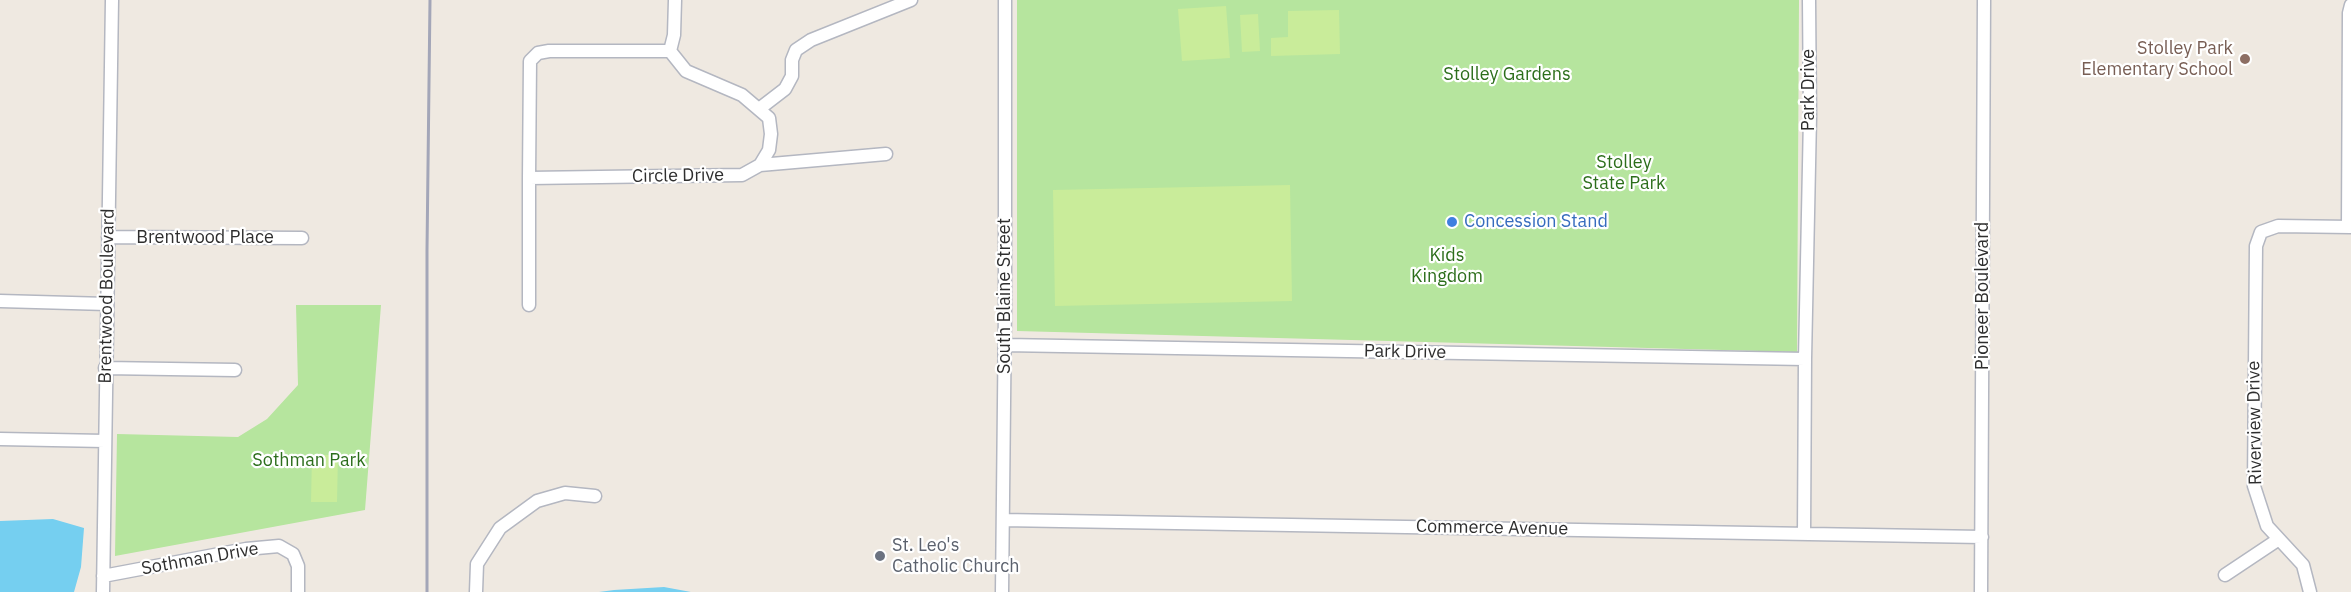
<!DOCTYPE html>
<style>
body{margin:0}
canvas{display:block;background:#efe9e1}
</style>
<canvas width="2351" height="592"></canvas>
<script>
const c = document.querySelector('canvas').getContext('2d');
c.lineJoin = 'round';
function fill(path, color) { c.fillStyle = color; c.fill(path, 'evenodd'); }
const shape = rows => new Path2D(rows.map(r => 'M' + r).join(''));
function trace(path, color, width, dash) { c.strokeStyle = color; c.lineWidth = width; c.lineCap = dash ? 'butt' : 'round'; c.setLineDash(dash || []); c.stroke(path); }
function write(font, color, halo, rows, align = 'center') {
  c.font = font + ' "IBM Plex Sans",sans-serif'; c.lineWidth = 4.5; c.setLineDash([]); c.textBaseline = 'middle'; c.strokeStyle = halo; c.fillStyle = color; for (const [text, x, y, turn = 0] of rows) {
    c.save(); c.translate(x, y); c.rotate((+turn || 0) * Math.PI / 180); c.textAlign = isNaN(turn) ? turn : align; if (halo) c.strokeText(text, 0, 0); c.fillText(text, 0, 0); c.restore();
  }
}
fill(shape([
 [1017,0,1799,0,1797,352,1017,331],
 [296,305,381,305,365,510,115,556,117,434,238,437,267,419,298,385]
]), '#b6e59e');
fill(shape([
 [1226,6,1230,58,1182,61,1178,9],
 [1339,10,1340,54,1271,56,1271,38,1288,37,1288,11],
 [1258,14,1260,51,1242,52,1240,15],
 [1290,185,1292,301,1055,306,1053,190],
 [312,455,338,455,337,502,311,502]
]), '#c9ec9a');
fill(shape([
 [53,519,84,528,81,567,74,592,0,592,0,521],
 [664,587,691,592,599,592,614,590]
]), '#75cff0');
const minor = shape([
 [670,51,674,35,675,0],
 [759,109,785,89,792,76,792,60,796,50,811,40,911,0],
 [760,165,886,154],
 [2348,227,2349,13,2351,5],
 [108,237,302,238],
 [0,301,107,304],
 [529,305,529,178,530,61,538,53,549,51,670,51,686,71,742,95,769,118,771,134,769,150,760,165,742,175,529,178],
 [1005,345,1805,359],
 [105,368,235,370],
 [0,439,105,441],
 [1003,520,1982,537],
 [1804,534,1805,359,1810,117,1809,0],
 [2225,575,2279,539],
 [103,576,246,549,279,546,293,554,298,566,298,592],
 [103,592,112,0],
 [476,592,477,564,500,528,537,501,565,493,595,496],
 [1002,592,1005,308,1005,0],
 [1981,592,1984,0],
 [2310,592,2303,565,2267,526,2254,486,2256,246,2261,232,2278,226,2351,227]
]);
trace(minor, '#b4b7c1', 15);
trace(minor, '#fff', 12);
trace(shape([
 [427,592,427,250,430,0]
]), '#a3a6b8', 3);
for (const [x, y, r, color] of [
 [2245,59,6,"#8d6e63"],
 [1452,222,6,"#3f7fe0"],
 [880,556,6,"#6b7280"]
]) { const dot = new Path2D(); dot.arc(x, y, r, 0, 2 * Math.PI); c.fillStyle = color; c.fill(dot); trace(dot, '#fff', 2); }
write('18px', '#785e54', '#fff', [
 ["Stolley Park",2233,49],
 ["Elementary School",2233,70]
], 'right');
write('18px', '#2c6e1b', '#fff', [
 ["Stolley Gardens",1507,75],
 ["Stolley",1624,163],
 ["State Park",1624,184],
 ["Kids",1447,256],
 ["Kingdom",1447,277],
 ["Sothman Park",309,461]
]);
write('18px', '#2e2e2e', '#fff', [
 ["Park Drive",1809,90,-90],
 ["Circle Drive",678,176,-1],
 ["Brentwood Place",205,238],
 ["Brentwood Boulevard",107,296,-89],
 ["South Blaine Street",1005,296,-90],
 ["Pioneer Boulevard",1983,296,-90],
 ["Park Drive",1405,352,1],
 ["Riverview Drive",2255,423,-91],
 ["Commerce Avenue",1492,528,1],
 ["Sothman Drive",200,559,-10]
]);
write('18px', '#366cbe', '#fff', [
 ["Concession Stand",1464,222]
], 'left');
write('18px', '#5b616d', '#fff', [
 ["St. Leo's",892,546],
 ["Catholic Church",892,567]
], 'left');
</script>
